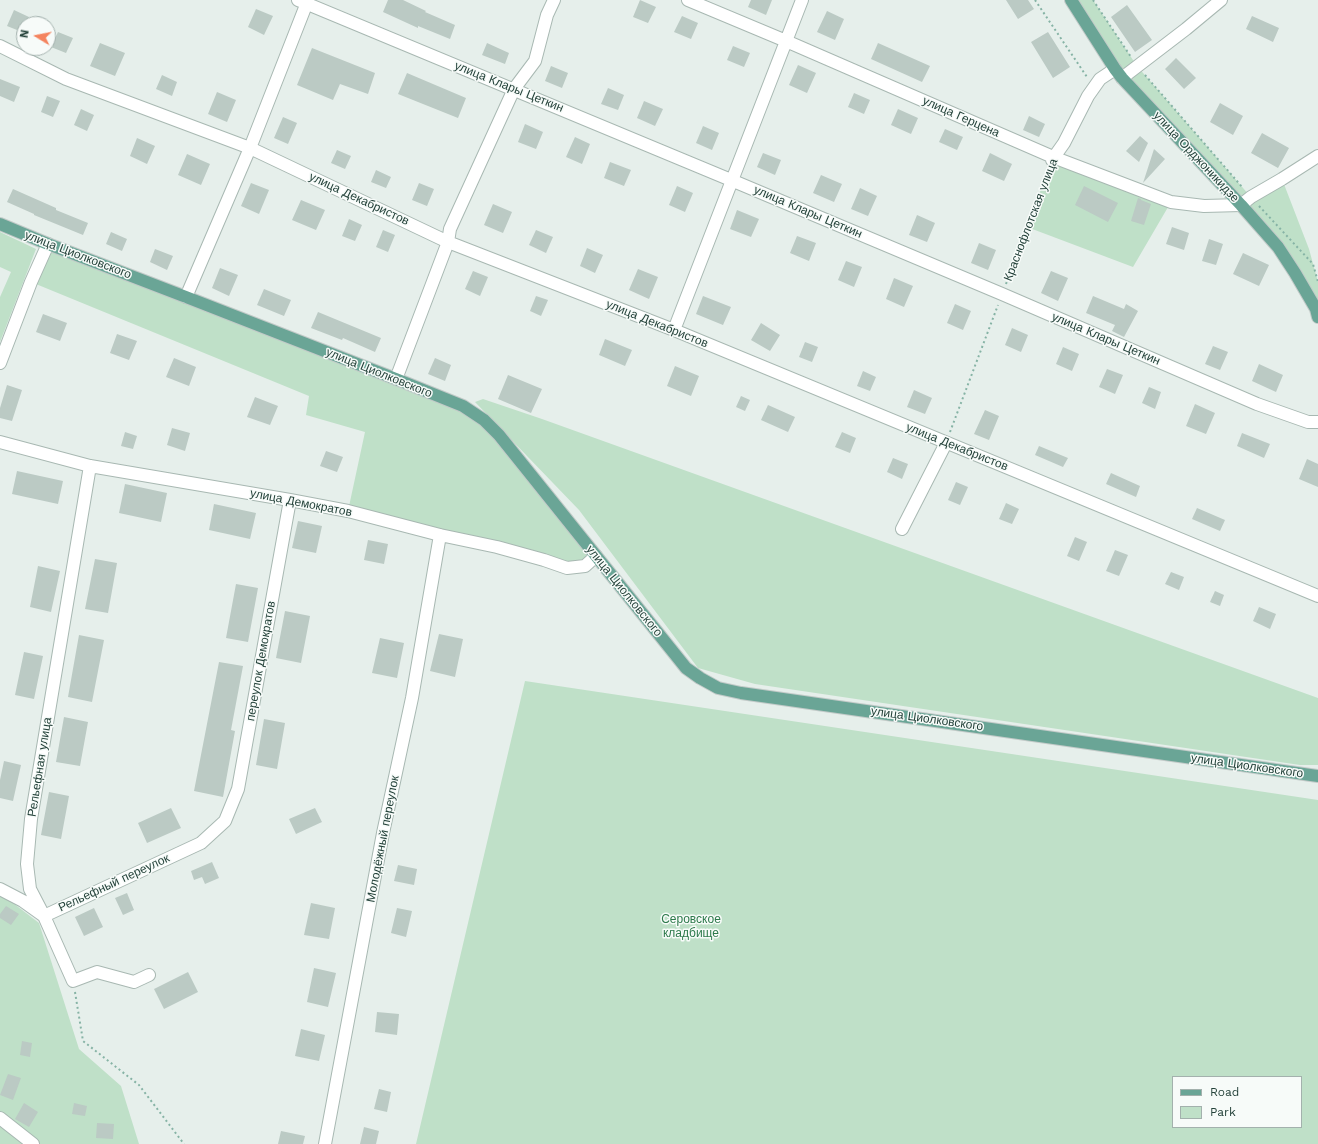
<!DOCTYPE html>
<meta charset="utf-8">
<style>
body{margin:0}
#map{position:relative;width:1318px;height:1144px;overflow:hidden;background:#e6efeb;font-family:"Work Sans",sans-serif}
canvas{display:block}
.legend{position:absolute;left:1172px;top:1076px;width:130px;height:52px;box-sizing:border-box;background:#f7fbf9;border:1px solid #a3b1ad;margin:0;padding:5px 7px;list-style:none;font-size:12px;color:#24423a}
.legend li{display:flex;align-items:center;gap:8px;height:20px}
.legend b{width:20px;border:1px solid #a3b1ad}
.north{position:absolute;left:16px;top:16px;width:40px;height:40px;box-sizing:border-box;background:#f7fbf9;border:1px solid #a3b1ad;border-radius:50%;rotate:280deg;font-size:11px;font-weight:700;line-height:16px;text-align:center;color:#24423a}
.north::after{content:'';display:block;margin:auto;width:14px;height:18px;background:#f4845f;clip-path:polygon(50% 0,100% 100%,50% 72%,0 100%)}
</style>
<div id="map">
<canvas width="1318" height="1144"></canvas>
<ul class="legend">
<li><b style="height:5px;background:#6aa596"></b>Road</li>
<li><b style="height:11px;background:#bfe0c8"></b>Park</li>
</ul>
<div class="north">N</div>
</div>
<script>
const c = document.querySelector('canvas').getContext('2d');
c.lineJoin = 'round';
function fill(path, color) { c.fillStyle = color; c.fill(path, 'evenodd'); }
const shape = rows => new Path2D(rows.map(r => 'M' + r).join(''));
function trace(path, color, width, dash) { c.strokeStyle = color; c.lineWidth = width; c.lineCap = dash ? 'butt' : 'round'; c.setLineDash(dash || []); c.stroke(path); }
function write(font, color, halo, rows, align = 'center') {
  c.font = font + ' "Work Sans",sans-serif'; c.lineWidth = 3; c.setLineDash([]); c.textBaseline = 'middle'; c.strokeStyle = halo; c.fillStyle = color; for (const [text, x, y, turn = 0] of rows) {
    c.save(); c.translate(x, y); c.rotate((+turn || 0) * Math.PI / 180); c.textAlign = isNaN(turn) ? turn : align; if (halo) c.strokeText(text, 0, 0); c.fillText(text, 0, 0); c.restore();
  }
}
fill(shape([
 [1071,0,1093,0,1137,66,1250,196,1282,179,1309,249,1318,282,1318,317,1295,273,1122,78],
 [1053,157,1171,202,1133,267,1027,227],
 [0,232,36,249,0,342,0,297,11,272,0,267],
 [48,244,484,420,596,556,567,568,348,511,365,432,306,415,309,396,31,282],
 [483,399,542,419,1318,698,1318,765,1300,765,755,684,698,668,579,510,475,402],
 [525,681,1318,800,1318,1144,416,1144],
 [1173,1077,1301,1077,1301,1127,1173,1127],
 [0,893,39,923,79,1049,121,1086,139,1144,0,1144]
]), '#bfe0c8');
fill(shape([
 [388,0,403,0,426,11,425,12,455,25,450,39,418,26,418,28,383,12],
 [640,0,656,7,648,23,633,17],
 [751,0,772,0,766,15,748,7],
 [1006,0,1028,0,1034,9,1018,19],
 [1127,5,1152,40,1135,52,1111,17],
 [256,9,273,16,264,35,248,27],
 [14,10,29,17,26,24,24,24,22,32,7,26],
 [827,11,844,19,835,40,817,32],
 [682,16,698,23,691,39,674,32],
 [1252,16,1279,28,1273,42,1246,29],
 [58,32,73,38,66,53,51,47],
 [1048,32,1070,67,1053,78,1031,42],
 [100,43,125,53,115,76,90,66],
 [487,43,509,53,505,64,482,55],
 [878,43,930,66,922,82,871,59],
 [733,46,750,53,744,67,727,60],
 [312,48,375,73,368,94,340,84,333,100,297,85],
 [1176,58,1196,78,1184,89,1165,69],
 [798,65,816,73,807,93,789,85],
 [551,66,568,73,562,88,545,81],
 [407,73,466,98,458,118,398,94],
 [162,75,177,82,172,96,156,89],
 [0,79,20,87,14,102,0,96],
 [608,88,624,95,618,110,601,104],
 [217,92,236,100,227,122,208,114],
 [854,93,870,100,864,114,848,107],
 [47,96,60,101,53,117,41,112],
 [644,101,663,109,655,126,637,118],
 [1220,103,1243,116,1233,135,1210,122],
 [81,109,94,115,87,131,74,125],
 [898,109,918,118,911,134,891,125],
 [1029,116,1045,124,1039,137,1023,130],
 [283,117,297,123,288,144,274,138],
 [525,124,543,132,536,149,518,142],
 [703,126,719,133,712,150,696,143],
 [945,129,963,137,957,150,939,142],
 [1262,133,1289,148,1278,168,1251,153],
 [1140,136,1148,143,1139,162,1126,151],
 [575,137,590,144,582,164,566,157],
 [137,138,155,146,147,164,130,156],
 [1154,149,1165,159,1143,183],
 [337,150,351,156,345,169,331,163],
 [763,153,781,160,775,175,757,167],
 [990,153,1012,164,1004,181,982,171],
 [187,154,210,164,201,185,178,175],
 [610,162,631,170,624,186,604,178],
 [376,170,391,177,386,188,371,182],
 [821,175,842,184,834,202,813,193],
 [251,183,269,190,259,214,241,206],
 [419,183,434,189,427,206,412,200],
 [677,186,693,193,685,212,669,205],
 [1084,186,1118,203,1108,222,1075,205],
 [860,188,877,196,868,216,851,209],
 [13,189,56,208,56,210,88,223,83,235,34,215,34,214,7,202],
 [1138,198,1141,199,1141,200,1151,204,1144,225,1131,221],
 [301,200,325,210,316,230,292,220],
 [493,204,512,212,503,233,484,225],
 [737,210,759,219,751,237,730,229],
 [917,215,935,223,927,242,909,235],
 [349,219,362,225,355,241,342,236],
 [1172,227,1189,233,1184,250,1166,244],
 [383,230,395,235,388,252,376,247],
 [536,230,553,237,546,253,529,245],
 [111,232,127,239,122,251,106,244],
 [797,236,816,243,809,261,790,253],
 [1209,239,1223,244,1216,265,1202,261],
 [979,243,996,250,988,270,971,263],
 [587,248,603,255,595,273,580,266],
 [155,249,173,256,167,270,150,262],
 [1243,253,1269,265,1259,286,1233,274],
 [846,261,862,267,854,287,838,280],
 [220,268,238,275,229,296,212,288],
 [638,269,658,277,649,299,629,290],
 [473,271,488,277,480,296,465,289],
 [1051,271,1068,278,1058,301,1041,293],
 [894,278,913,286,904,307,886,299],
 [264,289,291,300,284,316,257,305],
 [536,296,548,300,541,316,530,311],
 [703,296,731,307,723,325,696,314],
 [1093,296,1124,309,1126,304,1138,311,1124,337,1112,331,1115,325,1086,313],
 [955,304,971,311,963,330,947,323],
 [318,312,381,338,375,352,343,338,342,340,311,328],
 [43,314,67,323,60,341,36,332],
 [761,323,780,335,770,351,751,340],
 [1012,328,1028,335,1021,352,1005,345],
 [117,334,137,341,129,360,110,353],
 [605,339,632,350,625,366,599,355],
 [805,342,818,347,812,362,799,357],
 [1213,346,1228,352,1220,370,1205,364],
 [1063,347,1079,354,1072,371,1056,364],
 [174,358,196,367,189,386,166,377],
 [435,358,451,365,445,381,428,374],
 [1259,364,1283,375,1276,392,1252,381],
 [675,366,699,376,691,396,667,386],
 [1107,369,1123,375,1115,394,1099,387],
 [863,371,876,377,870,391,857,386],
 [508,375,542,389,531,413,498,399],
 [7,385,22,390,12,421,0,418,0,408],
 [1149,387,1161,392,1155,409,1142,403],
 [914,390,932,398,925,414,907,407],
 [741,396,750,400,745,411,736,407],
 [255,397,278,406,270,425,247,417],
 [1195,404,1215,413,1206,434,1186,426],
 [768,405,795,417,788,432,761,420],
 [985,410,999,416,989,440,974,434],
 [172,428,190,433,185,451,167,445],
 [125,432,137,436,133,449,121,446],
 [842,432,856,438,850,453,835,447],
 [1242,433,1270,444,1264,458,1237,446],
 [1039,446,1068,458,1063,467,1035,455],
 [326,451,343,457,337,472,320,466],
 [893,458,908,464,902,479,887,472],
 [1307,459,1318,464,1318,487,1299,479],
 [17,471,63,481,58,504,12,494],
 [1111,473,1140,486,1136,497,1106,484],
 [956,482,968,487,960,505,948,500],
 [125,484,167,493,161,522,119,513],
 [1006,503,1019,509,1012,524,999,519],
 [214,504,256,513,250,539,209,530],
 [1197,508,1225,520,1220,531,1192,519],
 [298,521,322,526,316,553,292,548],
 [1075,537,1087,542,1079,561,1067,556],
 [368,540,388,544,384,564,364,560],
 [1115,550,1128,555,1119,576,1106,571],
 [95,559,117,563,108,613,85,609],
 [38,566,60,571,51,612,30,607],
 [1171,572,1184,577,1179,590,1165,584],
 [236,584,258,588,248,642,226,638],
 [1215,591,1224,595,1220,606,1210,602],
 [1259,607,1276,614,1270,629,1253,621],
 [285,611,310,616,301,663,276,658],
 [439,634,463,639,455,677,430,671],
 [79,635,104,640,92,702,68,697],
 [380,638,404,643,397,678,372,673],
 [24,652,43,656,34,699,15,695],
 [219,662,243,666,231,730,235,731,223,797,194,791],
 [64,717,88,722,80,766,56,762],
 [264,719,285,723,277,769,256,765],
 [4,761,21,765,13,801,0,798,0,780],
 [49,792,69,796,61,839,41,835],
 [171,808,181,828,147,843,138,823],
 [315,808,322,822,296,834,289,819],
 [212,862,219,878,205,884,202,877,194,880,191,871],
 [398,865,417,869,414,885,394,881],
 [127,893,134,910,123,915,115,898],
 [311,903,335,908,329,939,304,935],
 [6,906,19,914,11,925,0,918,0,914],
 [94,908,103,927,84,936,75,917],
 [397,908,412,911,406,937,391,933],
 [314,968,336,973,328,1007,307,1002],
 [188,972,198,992,164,1009,154,989],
 [377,1012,399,1014,397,1035,375,1032],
 [301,1029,325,1035,319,1061,295,1056],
 [22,1041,32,1043,30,1057,20,1055],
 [8,1074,21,1078,13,1100,0,1095],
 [379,1089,391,1092,387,1112,374,1109],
 [24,1103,38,1112,29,1127,15,1119],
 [74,1103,87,1106,85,1116,72,1114],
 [97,1123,114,1124,113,1139,96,1138],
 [364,1127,379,1131,376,1144,360,1144],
 [281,1131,305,1136,303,1144,278,1144]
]), '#bbcac4');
const minor = shape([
 [298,0,731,180,1002,294,1257,404,1308,422,1318,422],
 [688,0,786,41,1053,157,1171,202,1204,206,1241,205,1251,197,1282,179,1318,156],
 [0,46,66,79,250,148,448,242,674,330,1318,596],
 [1122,78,1186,29,1221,0],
 [1052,160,1064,143,1088,96,1100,79,1115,69],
 [186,297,250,148,308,0],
 [674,330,802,0],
 [0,363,31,282,48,244],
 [396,379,448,242,450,229,514,89,535,61,547,15,554,0],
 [0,442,90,466,290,500,348,511,440,535,497,547,544,560,567,568,585,566,596,556],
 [90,466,31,819,27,864,30,889,44,916,73,981,97,972,134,982,149,975],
 [902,529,946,443],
 [0,889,23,901,44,916,201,843,225,821,238,789,290,500],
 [0,1118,33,1144],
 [325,1144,383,833,412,698,440,535]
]);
const major = shape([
 [1071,0,1115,69,1122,78,1241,205,1278,247,1295,273,1316,309,1318,317],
 [0,224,48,244,186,297,396,379,463,406,484,420,499,435,686,668,700,678,718,688,741,693,1318,776]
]);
trace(minor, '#a8b8b2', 14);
trace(major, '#c2cac8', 14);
trace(shape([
 [1035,0,1087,77],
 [1093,0,1131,57],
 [1145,75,1243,188],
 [1259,206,1313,264,1318,282],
 [1006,284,1048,170],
 [950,432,998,305],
 [75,992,83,1041,139,1085,184,1144]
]), '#86b3a5', 2, [2, 3]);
trace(minor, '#fff', 12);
trace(major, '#6aa596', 12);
write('12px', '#24423a', '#f7fbf9', [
 ["улица Клары Цеткин",509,87,22],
 ["улица Герцена",961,117,24],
 ["улица Орджоникидзе",1196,157,47],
 ["улица Декабристов",359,199,25],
 ["улица Клары Цеткин",808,212,23],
 ["Краснофлотская улица",1031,220,-69],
 ["улица Циолковского",78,255,21],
 ["улица Декабристов",657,324,22],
 ["улица Клары Цеткин",1106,339,23],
 ["улица Циолковского",379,373,22],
 ["улица Декабристов",957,447,22],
 ["улица Демократов",301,503,11],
 ["улица Циолковского",624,591,51],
 ["переулок Демократов",261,661,-80],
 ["улица Циолковского",927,719,8],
 ["улица Циолковского",1247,766,8],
 ["Рельефная улица",40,767,-81],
 ["Молодёжный переулок",383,839,-79],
 ["Рельефный переулок",114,883,-25]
]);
write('12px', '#2d7a4b', '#f7fbf9', [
 ["Серовское",691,919],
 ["кладбище",691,933]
]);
</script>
